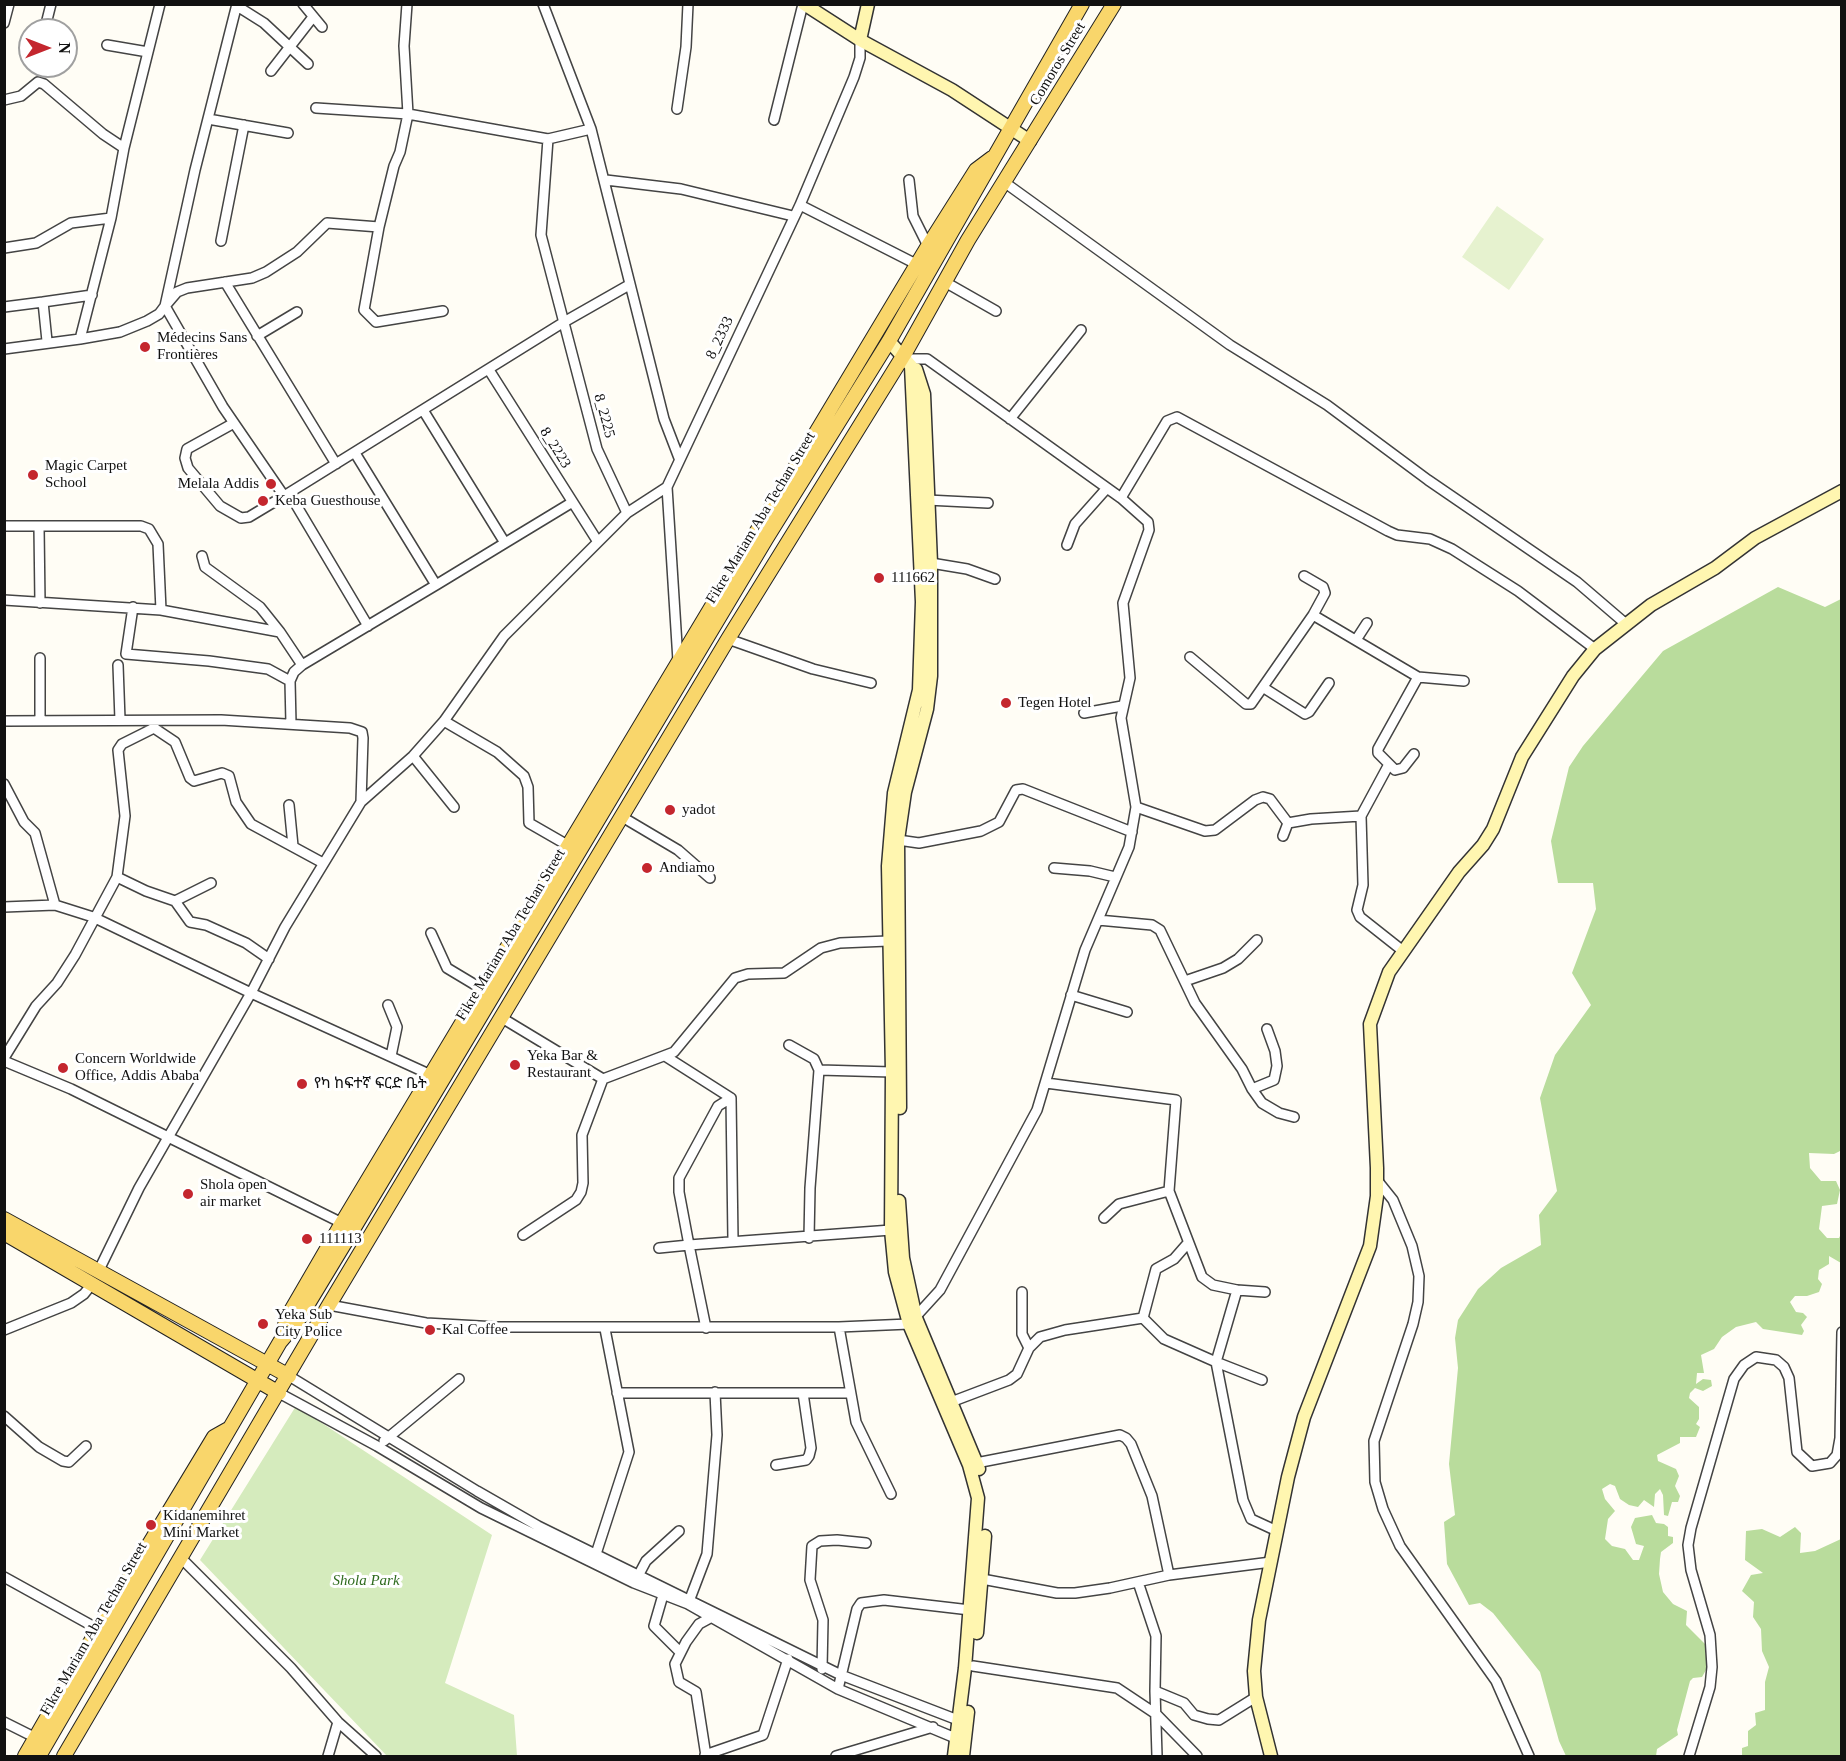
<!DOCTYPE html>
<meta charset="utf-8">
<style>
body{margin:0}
#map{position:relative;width:1846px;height:1761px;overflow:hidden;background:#fffdf5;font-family:"Times New Roman",serif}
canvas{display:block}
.frame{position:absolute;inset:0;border:6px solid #111;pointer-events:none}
.north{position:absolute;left:18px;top:18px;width:60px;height:60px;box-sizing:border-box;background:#fff;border:2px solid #a0a0a0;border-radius:50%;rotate:90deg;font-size:16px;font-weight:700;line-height:24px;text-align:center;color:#111}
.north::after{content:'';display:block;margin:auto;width:21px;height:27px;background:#c4262e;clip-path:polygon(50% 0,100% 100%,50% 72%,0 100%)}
</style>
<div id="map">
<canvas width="1846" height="1761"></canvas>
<div class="frame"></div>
<div class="north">N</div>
</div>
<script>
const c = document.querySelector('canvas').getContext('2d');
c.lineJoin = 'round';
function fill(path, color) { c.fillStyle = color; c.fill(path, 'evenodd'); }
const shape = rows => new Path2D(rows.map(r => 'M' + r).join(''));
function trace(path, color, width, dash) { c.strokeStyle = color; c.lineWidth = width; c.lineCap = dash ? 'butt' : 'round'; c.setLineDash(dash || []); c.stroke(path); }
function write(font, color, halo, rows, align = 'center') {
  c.font = font + ' "Times New Roman","Noto Sans Ethiopic",serif'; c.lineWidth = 6; c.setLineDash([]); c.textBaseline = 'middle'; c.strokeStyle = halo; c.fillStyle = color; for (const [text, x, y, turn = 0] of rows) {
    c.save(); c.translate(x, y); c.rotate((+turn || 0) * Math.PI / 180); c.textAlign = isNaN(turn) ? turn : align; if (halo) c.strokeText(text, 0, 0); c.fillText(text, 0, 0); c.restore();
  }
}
fill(shape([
 [296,1406,492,1535,445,1683,514,1715,517,1756,387,1756,200,1560]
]), '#d5ebbd');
fill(shape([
 [1778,587,1825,607,1841,599,1841,1167,1840,1151,1834,1154,1809,1153,1810,1168,1821,1181,1836,1181,1840,1190,1837,1204,1822,1206,1819,1229,1827,1238,1839,1238,1841,1234,1841,1263,1829,1256,1829,1264,1819,1270,1818,1279,1822,1284,1819,1292,1807,1296,1795,1296,1790,1302,1796,1312,1803,1313,1807,1317,1801,1325,1804,1331,1802,1335,1763,1329,1756,1322,1736,1327,1722,1337,1714,1349,1701,1355,1704,1373,1697,1373,1696,1384,1703,1379,1711,1380,1712,1386,1703,1391,1695,1388,1690,1393,1689,1398,1699,1407,1699,1419,1696,1424,1700,1427,1696,1437,1680,1437,1680,1443,1657,1455,1658,1461,1676,1469,1679,1476,1675,1486,1680,1496,1678,1502,1672,1502,1668,1516,1664,1515,1663,1495,1660,1489,1655,1494,1654,1507,1644,1500,1638,1507,1629,1505,1620,1499,1615,1486,1610,1484,1602,1489,1605,1499,1615,1511,1608,1519,1605,1539,1612,1546,1625,1549,1633,1560,1639,1560,1644,1546,1636,1544,1631,1527,1635,1518,1652,1515,1656,1523,1664,1524,1668,1527,1668,1536,1673,1537,1673,1543,1661,1552,1660,1559,1659,1574,1663,1592,1673,1604,1687,1611,1686,1625,1707,1646,1706,1670,1702,1677,1693,1678,1690,1681,1677,1730,1678,1735,1657,1749,1656,1756,1566,1756,1559,1741,1540,1672,1493,1613,1480,1603,1469,1605,1447,1564,1444,1522,1455,1515,1449,1464,1458,1368,1455,1338,1458,1320,1478,1289,1501,1268,1541,1245,1539,1215,1557,1191,1540,1098,1555,1055,1591,1005,1572,973,1596,909,1593,883,1558,883,1551,841,1569,767,1583,746,1663,651],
 [1795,1527,1801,1533,1800,1553,1815,1551,1841,1539,1841,1756,1742,1756,1742,1748,1748,1746,1748,1731,1756,1725,1755,1713,1765,1710,1765,1682,1769,1667,1762,1651,1761,1629,1753,1617,1754,1602,1742,1591,1751,1575,1763,1573,1745,1560,1746,1531,1762,1529,1780,1537]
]), '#b9dc9c');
fill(shape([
 [1497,206,1544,239,1509,290,1462,257]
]), '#e6f2cf');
const street = shape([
 [160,4,124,148,111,218,80,339,120,332,147,321,159,314,165,306,195,170,237,4],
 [303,4,322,27],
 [407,4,404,46,408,114,400,152,394,166,379,227,364,310,376,322,443,311],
 [543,4,591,129,664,419,679,458],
 [237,6,264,23,308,64],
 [47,20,51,4],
 [4,23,9,4],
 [107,45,148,52],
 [271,71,313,17],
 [4,100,21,96,38,82,44,84,103,134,124,148],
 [316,108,408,114,548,139],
 [677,109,686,47,688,4],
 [208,119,288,133],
 [774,120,803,4],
 [591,129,548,139,541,235,597,449,627,513],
 [606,180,681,189,793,216],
 [909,180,913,216,928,246],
 [1004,182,1230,345,1327,405,1428,480,1577,582,1626,624],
 [800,205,918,265],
 [379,227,327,223,297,252,266,272,252,278,187,288,177,292,165,306,223,407,284,496,564,322,629,285],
 [221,241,244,125],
 [4,248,36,243,71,223,111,218],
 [225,282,336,464],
 [945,282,996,311],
 [4,307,43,302],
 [257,336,297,312],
 [47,341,43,302,92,295],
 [4,349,80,339],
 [489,370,598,542],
 [1010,419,1081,330],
 [234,423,187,449,185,458,188,468,220,506,241,518,249,517,284,496],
 [355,453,436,585,505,543,423,410],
 [289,493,368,626],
 [1121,498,1167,421,1177,417,1388,531,1397,535,1430,539,1452,549,1518,591,1595,649],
 [927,500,988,503],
 [4,526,141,526,149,529,158,544,161,610],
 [39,527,40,603],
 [505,543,571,503],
 [1067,545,1075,524,1107,488],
 [202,556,205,567,260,607,280,632],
 [931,563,967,569,995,579],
 [4,600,161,610,280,632,302,665,436,585],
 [133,607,126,654,209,661,268,669,290,681],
 [1313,615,1418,677,1464,681],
 [728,639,813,669,871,683],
 [1356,640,1367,623],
 [1190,657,1246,704,1251,704,1313,615,1325,593,1323,587,1304,576],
 [40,658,40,721],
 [678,661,667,487,800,205,854,77,860,58,860,40],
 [118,665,120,720],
 [1264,688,1305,714,1309,712,1329,683],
 [1084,713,1122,706],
 [4,721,221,720,350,728,362,732,363,738,361,802],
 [444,721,497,752,524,776,528,787,529,823,569,846],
 [154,722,154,728,175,742,190,778,194,781,222,773,229,776,236,802,251,824,323,863],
 [291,724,290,681,294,672,302,665],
 [1414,754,1403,768,1395,770,1378,753,1378,749,1418,677],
 [413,756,454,807],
 [1388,766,1361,816,1363,885,1357,910,1360,917,1403,951],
 [4,784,24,822,35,833,55,905],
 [289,805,293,846],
 [1136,807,1205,831,1215,830,1255,800,1263,797,1270,799,1288,823],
 [624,818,678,850,710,878],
 [1283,836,1288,823,1311,819,1361,816],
 [898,840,919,843,981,831,999,822,1016,790,1023,789,1132,832],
 [1054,868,1090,871,1115,877],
 [117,877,146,891,175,901,190,922,206,925,246,943,269,959],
 [175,901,211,883],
 [4,907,55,905,93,917,251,993,285,927,361,802,413,756,444,721,504,636,627,513,667,487],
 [1098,920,1152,925,1160,930,1195,1003,1242,1069,1252,1089,1262,1103,1279,1113,1294,1117],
 [431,933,447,968,482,989],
 [1185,981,1223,968,1238,959,1257,940],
 [1071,995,1127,1012],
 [388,1005,397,1027,391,1056],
 [502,1018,603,1079,674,1052,735,978,748,974,784,973,821,948,840,943,888,941],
 [789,1045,814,1059,819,1070],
 [665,1056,731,1098,733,1240],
 [4,1058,36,1006,57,983,75,955,117,877,125,816,118,750,122,744,154,728],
 [4,1061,71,1089,342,1223],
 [1046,1083,1176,1100,1169,1191,1202,1277,1213,1285,1237,1290,1216,1362,1262,1380],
 [1252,1089,1274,1080,1277,1066,1275,1051,1267,1029],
 [1377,1180,1393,1200,1412,1246,1419,1276,1418,1302,1413,1324,1374,1441,1375,1482,1383,1509,1400,1546,1496,1681,1529,1756],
 [1104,1218,1119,1204,1169,1191],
 [523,1235,576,1200,581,1192,583,1183,582,1135,603,1079],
 [809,1238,810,1188,819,1070,892,1072],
 [659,1248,689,1245,679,1192,679,1178,718,1106,731,1098],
 [99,1270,139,1188,251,993,431,1075],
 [1237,1290,1265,1292],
 [1022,1292,1022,1334,1029,1348],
 [329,1305,426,1323,497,1327,839,1327,909,1324,940,1290,1037,1110,1085,950,1129,847,1136,807,1121,718,1130,678,1123,603,1149,530,1148,522,1121,498,927,359,910,359],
 [1143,1318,1164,1339,1216,1362,1243,1500,1251,1519,1277,1531],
 [1143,1318,1156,1269,1174,1259,1188,1243],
 [839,1327,856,1422,891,1494],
 [706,1328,689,1245,891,1230],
 [4,1330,71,1303,84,1294,92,1284],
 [289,1376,477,1491,538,1526,841,1675,963,1722],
 [279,1393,377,1446,481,1508,634,1583,688,1604,838,1689,960,1740],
 [617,1393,850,1393],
 [951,1402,1009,1380,1017,1374,1029,1348,1040,1337,1065,1330,1143,1318],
 [4,1416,39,1447,63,1461,69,1462,86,1446],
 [384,1441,459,1379],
 [971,1464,1120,1435,1126,1438,1131,1444,1152,1496,1169,1575,1271,1562],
 [776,1465,806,1460,809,1456,811,1448,803,1393],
 [595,1557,629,1452,605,1329],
 [181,1558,291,1668,338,1722,376,1756],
 [4,1577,98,1629],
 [637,1578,646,1561,679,1531],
 [982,1579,1057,1593,1075,1593,1110,1588,1169,1575],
 [1138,1582,1156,1636,1155,1691],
 [663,1595,654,1626,679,1651],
 [688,1604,707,1554,717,1435,715,1392],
 [973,1666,1117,1688,1156,1714,1197,1756],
 [822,1669,823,1620,810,1580,812,1546,820,1541,837,1540,866,1543],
 [838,1689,857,1609,861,1603,884,1600,970,1610],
 [4,1722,36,1738],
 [705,1755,763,1735,788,1659],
 [328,1756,338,1722],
 [706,1756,696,1692,679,1682,675,1664,686,1642,699,1624,710,1618],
 [836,1756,933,1727],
 [1157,1756,1155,1691,1184,1703,1194,1715,1208,1719,1219,1720,1256,1697],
 [1689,1756,1710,1687,1712,1667,1710,1635,1691,1570,1688,1545,1691,1528,1734,1379,1744,1365,1756,1357,1776,1360,1784,1367,1789,1378,1797,1452,1812,1466,1830,1463,1837,1455,1840,1438,1842,1332]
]);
const secondary = shape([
 [804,4,860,40,952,90,1030,141],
 [860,40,868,4],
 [889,341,911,366,922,602,919,690,894,793,888,866,892,1072,891,1230,895,1272,909,1324,969,1465,978,1498,965,1668,954,1756],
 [900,1108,898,840,905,792,927,709,931,676,931,563,924,394,916,369],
 [899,1201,903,1258,916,1318,979,1469],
 [977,1633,985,1536],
 [963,1756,968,1712],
 [1271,1756,1256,1697,1254,1671,1259,1620,1288,1477,1304,1417,1370,1246,1377,1196,1377,1168,1370,1024,1389,972,1459,872,1483,845,1493,829,1522,757,1573,676,1595,649,1651,605,1715,568,1755,538,1842,491]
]);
const primary = shape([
 [4,1219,289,1376],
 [4,1233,279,1393],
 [282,1334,288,1316,342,1223,928,246,976,170,992,158],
 [25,1756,98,1629,214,1437,230,1428],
 [39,1756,280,1342,297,1322,352,1231,766,539,889,341,1082,4],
 [64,1756,329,1305,728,639,905,353,968,240,1114,4]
]);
trace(street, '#444', 12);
trace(secondary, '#333', 15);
trace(primary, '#222', 16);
trace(street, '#fff', 9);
trace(secondary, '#fff6b0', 12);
trace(primary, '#f9d66b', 14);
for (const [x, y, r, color] of [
 [145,347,6,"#c4262e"],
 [33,475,6,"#c4262e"],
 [271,484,6,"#c4262e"],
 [263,501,6,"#c4262e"],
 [879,578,6,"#c4262e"],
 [1006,703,6,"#c4262e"],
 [670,810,6,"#c4262e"],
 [647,868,6,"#c4262e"],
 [515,1065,6,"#c4262e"],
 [63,1068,6,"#c4262e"],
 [302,1084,6,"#c4262e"],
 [188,1194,6,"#c4262e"],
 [307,1239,6,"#c4262e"],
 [263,1324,6,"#c4262e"],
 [430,1330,6,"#c4262e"],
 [151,1525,6,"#c4262e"]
]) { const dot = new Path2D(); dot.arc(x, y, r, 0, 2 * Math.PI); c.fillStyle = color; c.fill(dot); trace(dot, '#fff', 2); }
write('15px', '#111', '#fff', [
 ["Comoros Street",1058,64,-59],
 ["8_2333",720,338,-65],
 ["8_2225",604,416,75],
 ["8_2223",555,448,58],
 ["Fikre Mariam Aba Techan Street",761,518,-59],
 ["Fikre Mariam Aba Techan Street",511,935,-59],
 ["Fikre Mariam Aba Techan Street",94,1629,-60]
]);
write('15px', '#111', '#fff', [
 ["Médecins Sans",157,338],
 ["Frontières",157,355],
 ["Magic Carpet",45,466],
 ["School",45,483],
 ["Melala Addis",259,484,"right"],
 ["Keba Guesthouse",275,501],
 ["111662",891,578],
 ["Tegen Hotel",1018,703],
 ["yadot",682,810],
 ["Andiamo",659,868],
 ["Yeka Bar &",527,1056],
 ["Restaurant",527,1073],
 ["Concern Worldwide",75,1059],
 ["Office, Addis Ababa",75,1076],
 ["የካ ከፍተኛ ፍርድ ቤት",314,1084],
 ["Shola open",200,1185],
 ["air market",200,1202],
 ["111113",319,1239],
 ["Yeka Sub",275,1315],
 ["City Police",275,1332],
 ["Kal Coffee",442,1330],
 ["Kidanemihret",163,1516],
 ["Mini Market",163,1533]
], 'left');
write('italic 15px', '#2f6b1f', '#fff', [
 ["Shola Park",366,1581]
]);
</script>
